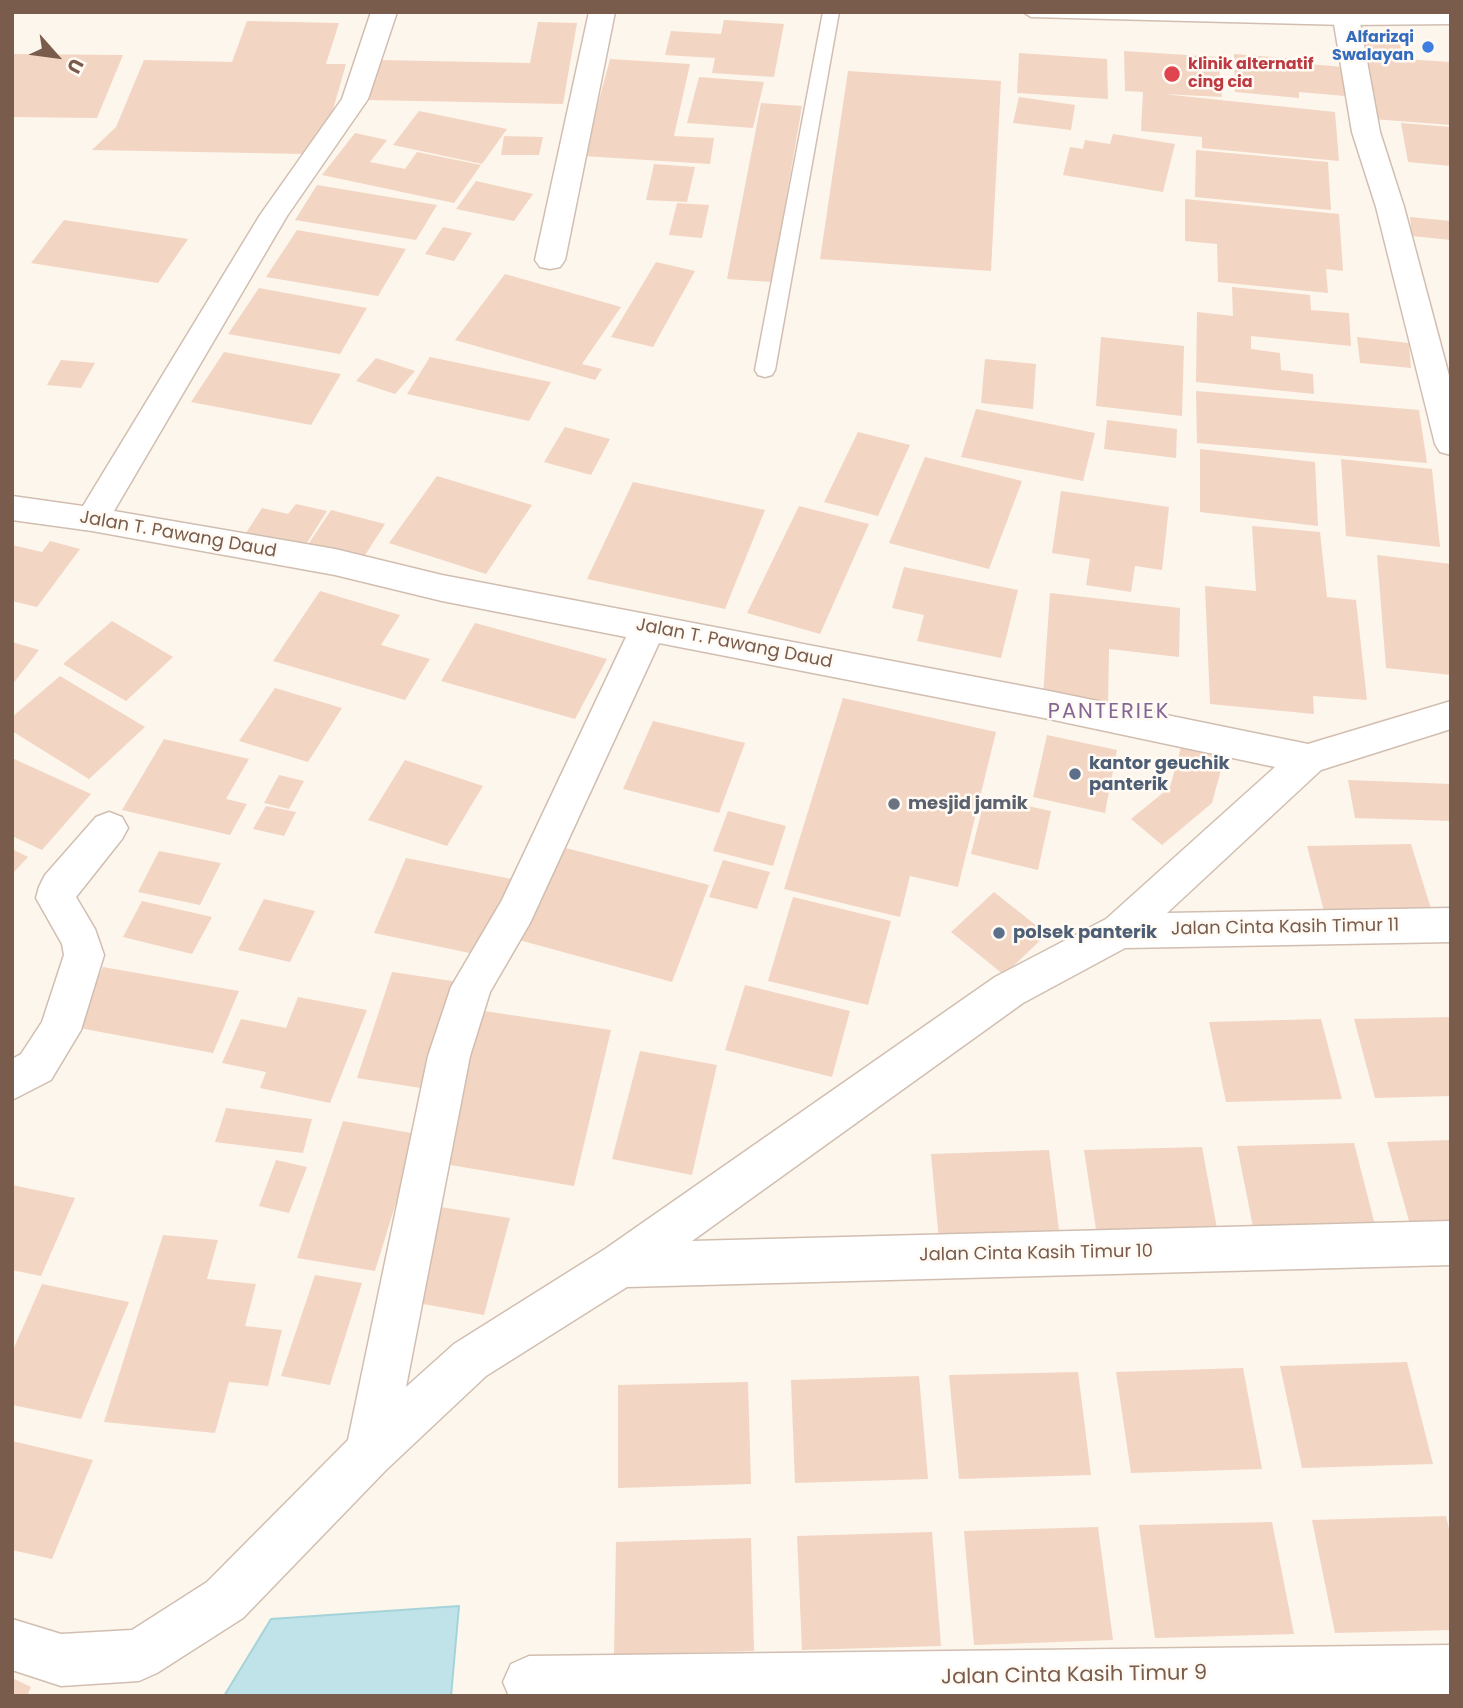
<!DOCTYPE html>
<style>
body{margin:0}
#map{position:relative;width:1463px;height:1708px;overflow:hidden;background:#fdf6ec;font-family:Poppins,sans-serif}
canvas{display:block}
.frame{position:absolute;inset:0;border:14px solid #7a5c4d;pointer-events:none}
.north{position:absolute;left:21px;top:21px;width:70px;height:70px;-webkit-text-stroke:5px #fffaf3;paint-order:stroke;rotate:118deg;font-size:19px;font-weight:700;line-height:28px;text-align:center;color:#7a5c4d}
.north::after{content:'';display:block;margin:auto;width:24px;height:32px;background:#7a5c4d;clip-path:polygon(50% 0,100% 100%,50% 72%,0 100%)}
</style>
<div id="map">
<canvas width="1463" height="1708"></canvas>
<div class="frame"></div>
<div class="north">U</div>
</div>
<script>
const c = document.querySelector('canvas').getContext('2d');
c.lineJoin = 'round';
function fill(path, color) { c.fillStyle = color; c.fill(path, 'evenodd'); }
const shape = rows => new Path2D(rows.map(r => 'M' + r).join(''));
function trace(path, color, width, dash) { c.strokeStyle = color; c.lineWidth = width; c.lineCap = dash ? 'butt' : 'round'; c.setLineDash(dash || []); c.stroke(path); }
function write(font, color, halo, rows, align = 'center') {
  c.font = font + ' Poppins,sans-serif'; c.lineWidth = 5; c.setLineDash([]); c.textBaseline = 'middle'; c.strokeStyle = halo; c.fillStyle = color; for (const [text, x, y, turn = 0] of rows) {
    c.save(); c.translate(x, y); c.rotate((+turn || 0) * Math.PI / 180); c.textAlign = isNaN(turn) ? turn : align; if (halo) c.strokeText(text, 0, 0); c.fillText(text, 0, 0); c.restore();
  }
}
const water = shape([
 [459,1606,451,1696,224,1696,271,1619,459,1606]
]);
fill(water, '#bfe3e8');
trace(water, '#a5d3da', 2);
fill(shape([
 [724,20,784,24,774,77,712,73,715,58,665,55,671,31,721,34],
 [247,21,339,23,326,64,346,64,327,131,306,154,92,150,116,127,144,60,232,62],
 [538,22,577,23,563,104,368,100,379,60,530,63],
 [1359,32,1398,35,1403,59,1451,62,1451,125,1372,119],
 [1124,51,1218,57,1222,97,1163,94,1335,112,1339,161,1202,148,1202,137,1141,131,1143,92,1125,91],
 [1019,53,1107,59,1108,99,1017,93],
 [12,54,123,55,97,118,12,117],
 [1234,54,1298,59,1298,63,1343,67,1345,96,1299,92,1299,98,1235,92],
 [610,59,690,64,674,136,714,138,710,164,584,156],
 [848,71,1001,81,991,271,820,259],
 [699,77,764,82,753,128,687,123],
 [1019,97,1075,105,1071,130,1013,123],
 [761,103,802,106,772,282,727,279],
 [419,111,507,129,482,164,393,145],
 [1401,123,1451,127,1451,166,1408,162],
 [355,133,387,140,370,162,405,169,417,152,481,165,454,203,322,175],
 [1113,134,1175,144,1163,192,1063,175,1070,147,1083,149,1085,140,1110,144],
 [504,136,543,137,539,155,501,155],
 [1196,150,1328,162,1331,210,1195,197],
 [654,164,695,167,687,202,646,200],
 [476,181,533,194,514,221,456,209],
 [317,185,437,205,416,240,295,220],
 [1185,199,1339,214,1343,271,1326,269,1328,293,1218,282,1217,244,1185,241],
 [677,203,709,205,702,238,669,235],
 [1410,217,1451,221,1451,240,1412,236],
 [64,220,188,239,158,283,31,263],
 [443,227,472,233,454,261,425,254],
 [297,230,406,249,378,296,266,277],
 [656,262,695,271,653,347,611,337],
 [505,274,621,307,582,364,602,369,595,380,455,340],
 [1232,287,1310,295,1311,310,1349,313,1351,346,1251,336,1251,349,1280,353,1281,370,1313,374,1314,394,1196,382,1197,312,1233,316],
 [259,288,367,308,340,354,228,334],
 [1101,337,1184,346,1182,416,1096,406],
 [1357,337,1409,343,1411,368,1360,363],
 [224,352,341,374,311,425,191,402],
 [430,357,502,372,551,382,529,421,407,394],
 [376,358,415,371,395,394,356,381],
 [985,359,1036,364,1033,409,981,403],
 [61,360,95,363,81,388,47,385],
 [1196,391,1419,410,1427,463,1197,443],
 [976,409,1095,433,1083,481,961,457],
 [1107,420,1177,429,1176,458,1104,449],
 [565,427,610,439,591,475,544,462],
 [858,432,910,445,878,516,824,502],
 [1200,449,1315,462,1318,526,1200,512],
 [925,457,1022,481,989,569,889,543],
 [1341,459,1432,469,1440,547,1346,536],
 [437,476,532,505,486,574,389,543],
 [633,482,765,510,725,609,587,579],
 [1061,491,1169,507,1162,570,1135,566,1131,592,1086,585,1090,559,1052,553],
 [296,504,327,511,300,554,241,541,262,508,288,514],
 [799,506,869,524,820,634,747,613],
 [331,510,385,524,360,563,305,549],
 [1252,526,1320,532,1327,597,1356,600,1367,700,1313,696,1314,714,1210,704,1205,586,1256,591],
 [50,541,80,549,37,607,12,601,12,545,42,552],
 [1377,555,1451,564,1451,675,1386,668],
 [904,567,1018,590,1001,658,917,641,924,615,892,608],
 [320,591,400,615,381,645,430,659,405,700,273,661],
 [1050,593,1180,608,1179,657,1109,649,1108,704,1043,696],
 [112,621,173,657,126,701,63,664],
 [475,623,607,659,575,719,441,681],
 [12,642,39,650,12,685],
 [60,676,145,727,89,779,12,731,12,717],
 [275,688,342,708,308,762,239,741],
 [843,698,996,732,958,887,910,876,900,917,784,889],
 [653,721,745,743,719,813,623,789],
 [1047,735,1117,750,1105,813,1033,797],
 [164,739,249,759,226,799,247,804,230,835,122,810],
 [1181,747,1224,759,1212,803,1162,845,1131,819,1170,787],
 [12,758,91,794,42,850,12,836],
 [405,760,483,786,447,846,368,820],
 [279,775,304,781,289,809,264,803],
 [1348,780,1451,784,1451,821,1355,818],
 [985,797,1051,811,1038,870,971,854],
 [266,806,296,812,284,836,253,829],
 [728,811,786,826,773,866,713,851],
 [1411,844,1432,912,1325,915,1307,846],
 [554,845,709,885,672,982,512,938],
 [12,849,28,857,12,874],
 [159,851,221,863,200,905,138,892],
 [406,858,512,879,484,956,374,933],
 [723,860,770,872,757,909,709,897],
 [994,892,1047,934,1004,975,951,932],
 [793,897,891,921,868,1005,768,981],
 [264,899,315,911,290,962,238,950],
 [142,901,212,917,192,954,123,937],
 [103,967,239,991,213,1053,74,1027],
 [392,972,459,982,427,1089,357,1078],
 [745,985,850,1011,832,1077,725,1050],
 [298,997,367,1010,330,1103,260,1088,266,1072,222,1063,241,1019,286,1028],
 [484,1011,611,1030,574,1186,439,1163],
 [1451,1017,1451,1096,1375,1098,1354,1019],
 [1321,1019,1342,1099,1226,1102,1209,1022],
 [640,1051,717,1065,692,1175,612,1159],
 [226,1108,312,1119,303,1153,215,1142],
 [343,1121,417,1134,375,1271,297,1258],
 [1451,1140,1451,1227,1411,1228,1387,1142],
 [1354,1143,1376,1229,1254,1232,1237,1146],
 [1202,1147,1218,1234,1097,1236,1084,1150],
 [1049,1150,1060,1238,939,1241,931,1154],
 [276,1160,307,1167,289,1213,259,1206],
 [12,1185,75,1198,41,1276,12,1270],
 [434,1206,510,1218,484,1315,407,1301],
 [163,1235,218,1240,207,1279,256,1284,245,1326,282,1330,268,1386,229,1382,215,1433,104,1422],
 [315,1275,362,1283,330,1385,281,1376],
 [42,1284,129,1302,81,1419,12,1405,12,1352],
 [1407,1362,1433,1464,1302,1468,1280,1366],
 [1243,1368,1262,1469,1131,1473,1116,1372],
 [1078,1372,1091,1475,959,1479,949,1375],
 [919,1376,928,1479,795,1483,791,1380],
 [748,1382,751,1484,618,1488,618,1385],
 [12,1441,93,1460,52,1559,12,1550],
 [1446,1516,1451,1537,1451,1630,1335,1633,1312,1520],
 [1272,1522,1294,1634,1155,1638,1139,1525],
 [1098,1527,1113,1640,974,1645,964,1531],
 [932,1532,941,1646,802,1650,797,1536],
 [751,1538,754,1651,614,1655,616,1542],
 [12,1678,31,1687,27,1696,12,1696]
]), '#f3d5c3');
const lane = shape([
 [823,12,839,12,775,370,772,375,765,377,758,375,755,370,823,12],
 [1023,12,1451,14,1451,24,1346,25,1031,17,1023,12]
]);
const street = shape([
 [371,12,397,12,368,99,287,216,114,511,335,549,442,575,1049,691,1308,744,1451,701,1451,729,1321,770,1167,913,1451,908,1451,942,1125,948,1023,1003,692,1241,1451,1221,1451,1265,627,1287,486,1376,386,1470,243,1618,157,1673,139,1681,61,1686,12,1670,12,1619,61,1634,132,1630,207,1582,348,1440,428,1056,451,987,502,900,626,637,442,601,335,575,92,531,12,520,12,496,83,506,260,215,342,99,371,12],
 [659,643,1049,719,1275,767,1106,919,995,977,605,1249,454,1344,406,1387,470,1056,490,992,530,923,659,643],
 [589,12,615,12,565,260,560,267,550,269,540,267,535,260,589,12],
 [1332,12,1358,12,1380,132,1404,207,1451,383,1451,455,1440,452,1435,444,1376,207,1352,132,1332,12],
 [109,812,122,817,128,828,122,839,76,897,95,929,104,955,81,1030,51,1080,12,1100,12,1059,21,1054,42,1022,64,955,62,944,36,898,39,887,45,875,96,817,109,812],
 [1451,1645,1451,1696,509,1696,503,1682,511,1664,529,1656,1451,1645]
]);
trace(lane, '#d1beb0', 3);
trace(street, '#d1beb0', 3);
fill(lane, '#fff');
fill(street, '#fff');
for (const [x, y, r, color] of [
 [1428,47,7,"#3f7fe0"],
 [1172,74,9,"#e0444e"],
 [1075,774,7,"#5c6f8a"],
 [894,804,7,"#6b7280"],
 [999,933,7,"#5c6f8a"]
]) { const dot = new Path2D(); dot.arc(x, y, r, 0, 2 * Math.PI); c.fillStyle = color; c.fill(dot); trace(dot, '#fffaf3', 2.5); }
write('bold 16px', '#366cbe', '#fffaf3', [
 ["Alfarizqi",1414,38],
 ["Swalayan",1414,56]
], 'right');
write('bold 16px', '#be3a42', '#fffaf3', [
 ["klinik alternatif",1188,65],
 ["cing cia",1188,83]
], 'left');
write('18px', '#7a5c4d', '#fffaf3', [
 ["Jalan T. Pawang Daud",178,535,10],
 ["Jalan T. Pawang Daud",734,644,11],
 ["Jalan Cinta Kasih Timur 11",1285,928,-1],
 ["Jalan Cinta Kasih Timur 10",1036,1254,-1]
]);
write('bold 18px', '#4e5e75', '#fffaf3', [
 ["kantor geuchik",1089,764],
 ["panterik",1089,785],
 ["polsek panterik",1013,933]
], 'left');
write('bold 18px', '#5b616d', '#fffaf3', [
 ["mesjid jamik",908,804]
], 'left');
c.letterSpacing = '2px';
write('21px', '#846695', '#fffaf3', [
 ["PANTERIEK",1109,713]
]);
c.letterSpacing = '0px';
write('21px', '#7a5c4d', '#fffaf3', [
 ["Jalan Cinta Kasih Timur 9",1074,1676,-1]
]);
</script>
